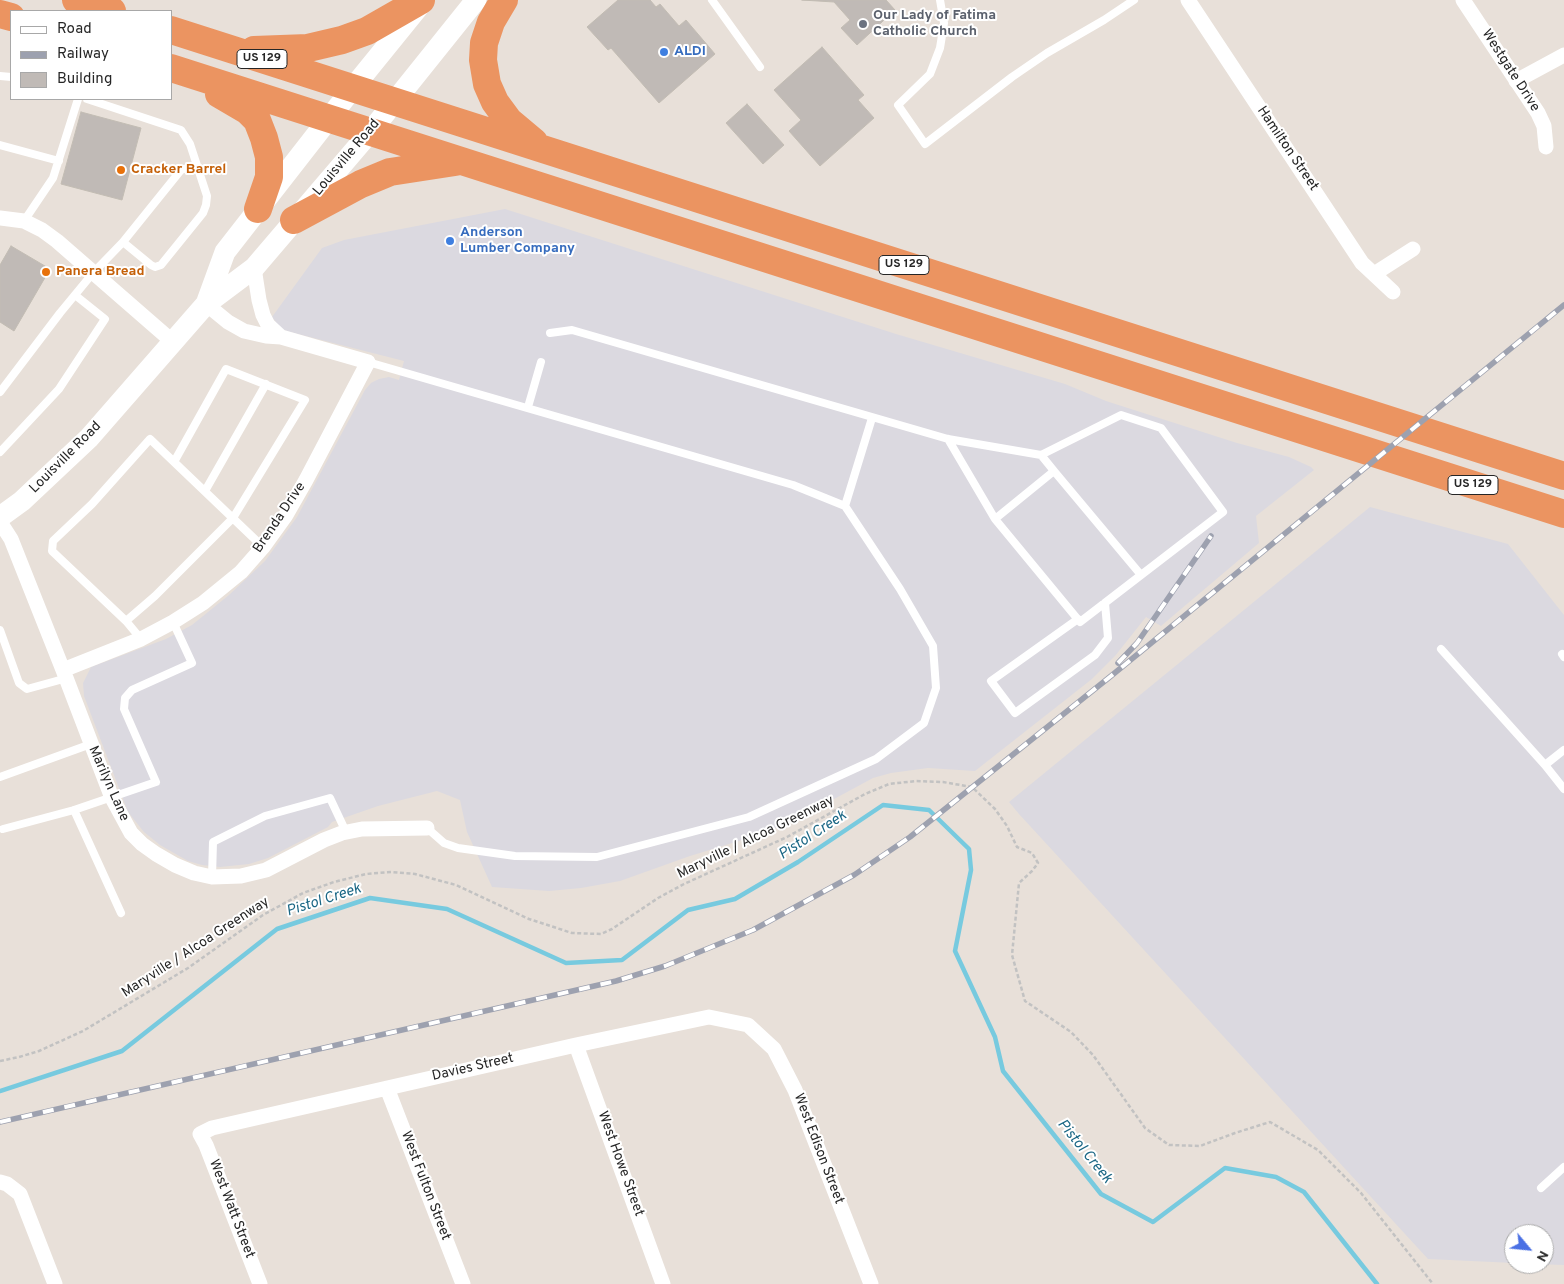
<!DOCTYPE html>
<style>
body{margin:0}
#map{position:relative;width:1564px;height:1284px;overflow:hidden;background:#e8e0d9;font-family:Overpass,sans-serif}
canvas{display:block}
.legend{position:absolute;left:10px;top:10px;width:162px;height:90px;box-sizing:border-box;background:#fff;border:1px solid #a8a8a8;margin:0;padding:6px 9px;list-style:none;font-size:15px;color:#262626}
.legend li{display:flex;align-items:center;gap:10px;height:25px}
.legend b{width:25px;border:1px solid #a8a8a8}
.north{position:absolute;left:1504px;top:1224px;width:50px;height:50px;box-sizing:border-box;background:#fff;border:1px solid #a8a8a8;border-radius:50%;rotate:118deg;font-size:14px;font-weight:700;line-height:20px;text-align:center;color:#262626}
.north::after{content:'';display:block;margin:auto;width:18px;height:22px;background:#4a70e4;clip-path:polygon(50% 0,100% 100%,50% 72%,0 100%)}
</style>
<div id="map">
<canvas width="1564" height="1284"></canvas>
<ul class="legend">
<li><b style="height:6px;background:#fff"></b>Road</li>
<li><b style="height:6px;background:#9da1af"></b>Railway</li>
<li><b style="height:14px;background:#c0bab6"></b>Building</li>
</ul>
<div class="north">N</div>
</div>
<script>
const c = document.querySelector('canvas').getContext('2d');
c.lineJoin = 'round';
function fill(path, color) { c.fillStyle = color; c.fill(path, 'evenodd'); }
const shape = rows => new Path2D(rows.map(r => 'M' + r).join(''));
function trace(path, color, width, dash) { c.strokeStyle = color; c.lineWidth = width; c.lineCap = dash ? 'butt' : 'round'; c.setLineDash(dash || []); c.stroke(path); }
function write(font, color, halo, rows, align = 'center') {
  c.font = font + ' Overpass,sans-serif'; c.lineWidth = 4; c.setLineDash([]); c.textBaseline = 'middle'; c.strokeStyle = halo; c.fillStyle = color; for (const [text, x, y, turn = 0] of rows) {
    c.save(); c.translate(x, y); c.rotate((+turn || 0) * Math.PI / 180); c.textAlign = isNaN(turn) ? turn : align; if (halo) c.strokeText(text, 0, 0); c.fillText(text, 0, 0); c.restore();
  }
}
fill(shape([
 [505,209,896,334,1065,384,1106,401,1237,443,1289,457,1311,467,1314,470,1256,516,1259,543,1161,626,1146,617,1115,656,1092,679,975,771,928,768,891,773,873,778,823,805,768,832,690,856,620,881,581,888,549,891,492,887,467,832,460,800,437,791,378,806,332,822,328,827,268,858,249,864,220,867,202,865,188,861,160,845,144,832,128,812,84,696,83,683,91,667,166,639,192,625,229,595,265,561,297,517,365,390,371,383,379,379,389,377,399,380,404,361,290,332,281,329,272,317,322,248,344,240],
 [1370,507,1508,544,1564,615,1564,1265,1532,1264,1544,1264,1544,1234,1514,1234,1514,1263,1428,1259,1019,814,1009,802]
]), '#dbd9e0');
trace(shape([
 [0,1091,122,1051,277,929,370,898,447,909,566,963,622,960,688,910,735,899,798,862,883,805,929,810,969,849,971,870,955,951,995,1037,1003,1071,1101,1194,1153,1222,1225,1168,1276,1177,1304,1192,1377,1284]
]), '#77cadf', 4.5);
const building = shape([
 [618,0,650,0,656,7,660,4,679,26,686,20,715,54,659,103,611,48,608,50,587,27,618,0],
 [802,0,886,0,895,10,857,45,841,28,850,20,834,2,802,0],
 [822,47,864,95,858,100,874,118,820,166,789,131,801,120,774,90,822,47],
 [747,104,784,145,763,164,726,123,747,104],
 [81,112,141,128,122,200,61,184,81,112],
 [11,246,50,269,14,331,0,322,0,265,11,246]
]);
fill(building, '#c0bab6');
trace(building, '#c2bcb3', 1);
trace(shape([
 [0,1061,19,1057,39,1051,83,1031,188,968,263,915,303,893,334,882,366,874,391,872,415,874,456,885,529,919,572,933,601,934,612,929,658,898,684,884,787,837,865,794,889,784,916,781,943,782,972,787,995,809,1007,826,1017,847,1032,853,1038,863,1032,871,1019,883,1012,955,1025,1001,1071,1032,1093,1055,1145,1128,1169,1145,1200,1146,1235,1133,1270,1122,1318,1150,1361,1193,1433,1284]
]), '#c2c2c2', 2.5, [4, 2.5]);
trace(shape([
 [712,0,760,67],
 [940,0,944,23,940,48,930,74,898,105,925,144,1012,77,1047,53,1104,20,1134,0],
 [0,76,11,77],
 [87,99,181,130,190,144,207,196,206,205,203,213,161,265,155,267,151,265,123,242,181,170,197,165],
 [0,145,59,161],
 [24,221,53,178,78,99],
 [550,333,572,330,948,439,1041,455,1121,415,1161,428,1223,512,1080,622,995,519],
 [368,362,793,485,845,506,900,589,933,646,936,688,924,723,876,759,749,817,597,857,515,856,458,848,444,843,427,828],
 [0,392,60,313,93,273,123,242],
 [528,407,541,362],
 [948,439,995,519,1054,471,1041,455],
 [0,452,59,389,105,319,75,295],
 [1054,471,1141,575],
 [205,491,266,384],
 [845,506,872,418],
 [1078,619,991,681,1015,713,1095,655,1108,638,1105,603],
 [126,621,155,596,233,518,305,400,226,369,174,462],
 [0,630,19,683,27,689,67,678],
 [141,639,126,621,52,551,53,541,92,504,150,439,263,547],
 [1441,649,1545,765],
 [1562,654,1564,657],
 [1564,750,1545,765,1564,789],
 [0,777,91,744],
 [74,810,121,913],
 [3,829,74,810,156,782,124,709,125,698,132,690,192,663,173,622],
 [212,877,213,842,265,816,330,798,346,832],
 [1541,1188,1564,1167]
]), '#fff', 8);
trace(shape([
 [1188,0,1362,263,1393,292],
 [1463,0,1538,113,1544,126,1546,147],
 [1516,81,1564,55],
 [0,218,24,221,42,230,57,241,173,342],
 [254,268,259,300,263,315,268,325,281,337],
 [1374,274,1413,249],
 [0,522,11,539,63,670,112,798,131,833,142,844,156,854,175,865,194,873,212,877,241,876,266,870,324,840,342,833,362,829,427,828],
 [63,670,141,639,173,622,203,603,241,572,263,547,286,515,306,480,368,362,281,337,266,336,244,331,228,322,206,304],
 [576,1045,663,1284],
 [387,1088,463,1284],
 [0,1182,7,1184,20,1194,55,1284],
 [260,1284,206,1145,200,1134,212,1128,576,1045,709,1017,748,1025,774,1049,795,1090,871,1284]
]), '#fff', 15);
trace(shape([
 [206,304,225,252,352,89,421,4],
 [0,517,22,501,89,438,206,304,254,268,371,131,476,0]
]), '#fff', 21);
trace(shape([
 [76,0,112,11],
 [504,0,491,22,484,43,483,60,487,84,495,102,509,121,534,142],
 [0,14,11,17],
 [171,30,1564,476],
 [254,50,308,48,342,40,367,31,421,0],
 [171,68,1564,514],
 [219,94,248,111,257,120,264,138,269,157,269,177,258,209],
 [294,220,361,184,390,172,455,162]
]), '#eb9461', 28);
const rail = shape([
 [1118,663,1137,643,1153,620,1211,536],
 [0,1122,616,981,665,966,753,930,854,875,910,837,1111,676,1564,305]
]);
trace(rail, '#9da1af', 5.5);
trace(rail, '#fff', 4, [11]);
for (const [x, y, r, color] of [
 [863,24,5,"#6b7280"],
 [664,52,5,"#3f7fe0"],
 [121,170,5,"#e8710a"],
 [450,241,5,"#3f7fe0"],
 [46,272,5,"#e8710a"]
]) { const dot = new Path2D(); dot.arc(x, y, r, 0, 2 * Math.PI); c.fillStyle = color; c.fill(dot); trace(dot, '#fff', 2); }
for (const [x, y, w] of [
 [262,59,50],
 [904,265,50],
 [1473,485,50]
]) { const box = new Path2D(); box.roundRect(x - w / 2, y - 9.5, w, 19, 4); c.fillStyle = '#fff'; c.fill(box); trace(box, '#262626', 1); }
write('bold 12px', '#262626', null, [
 ["US 129",262,59],
 ["US 129",904,265],
 ["US 129",1473,485]
]);
write('bold 14px', '#5b616d', '#fff', [
 ["Our Lady of Fatima",873,16],
 ["Catholic Church",873,32]
], 'left');
write('bold 14px', '#366cbe', '#fff', [
 ["ALDI",674,52],
 ["Anderson",460,233],
 ["Lumber Company",460,249]
], 'left');
write('14px', '#262626', '#fff', [
 ["Westgate Drive",1510,71,57],
 ["Hamilton Street",1287,149,56],
 ["Louisville Road",347,158,-50],
 ["Louisville Road",66,458,-45],
 ["Brenda Drive",280,518,-56],
 ["Marilyn Lane",108,784,66],
 ["Maryville / Alcoa Greenway",756,838,-26],
 ["Maryville / Alcoa Greenway",196,948,-33],
 ["Davies Street",473,1068,-13],
 ["West Edison Street",818,1149,69],
 ["West Howe Street",620,1164,70],
 ["West Fulton Street",425,1186,69],
 ["West Watt Street",231,1209,69]
]);
write('bold 14px', '#c56008', '#fff', [
 ["Cracker Barrel",131,170],
 ["Panera Bread",56,272]
], 'left');
write('italic 15px', '#1b6785', '#fff', [
 ["Pistol Creek",813,836,-33],
 ["Pistol Creek",324,901,-18],
 ["Pistol Creek",1084,1152,51]
]);
</script>
